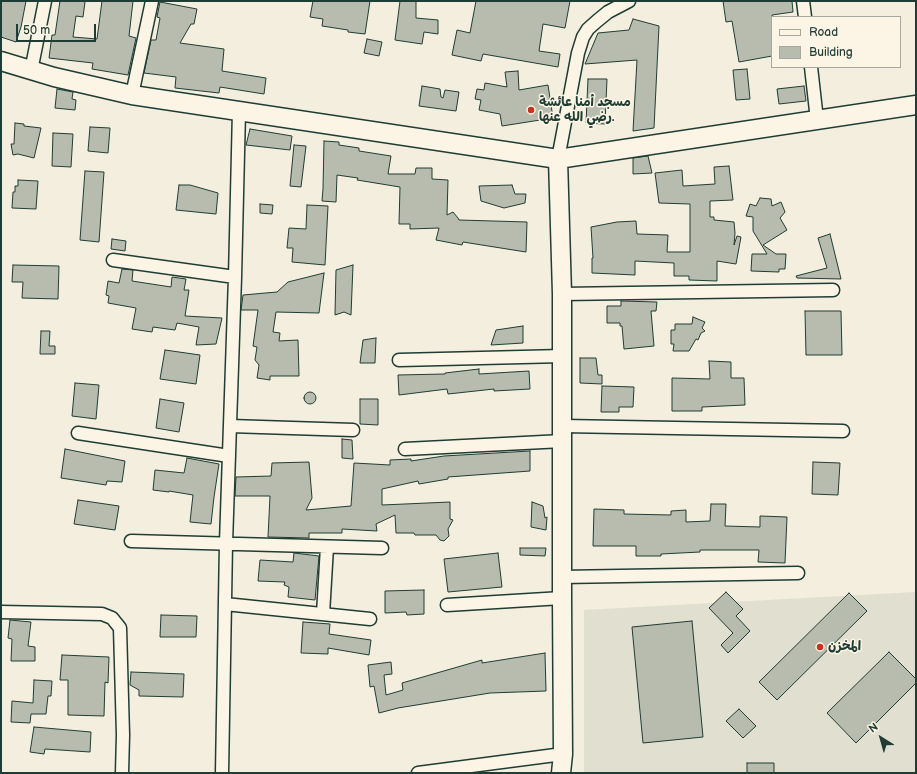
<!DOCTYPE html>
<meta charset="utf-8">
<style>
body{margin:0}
#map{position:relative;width:917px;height:774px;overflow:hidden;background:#f3eede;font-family:"Balsamiq Sans",sans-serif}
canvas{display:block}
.frame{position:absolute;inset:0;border:2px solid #1f3d34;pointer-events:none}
.legend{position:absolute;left:771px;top:16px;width:130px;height:52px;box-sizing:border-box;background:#fcf5e5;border:1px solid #a4ab9e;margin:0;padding:5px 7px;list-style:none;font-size:12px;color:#1f3d34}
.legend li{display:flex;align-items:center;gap:8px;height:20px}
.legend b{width:20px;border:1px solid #a4ab9e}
.north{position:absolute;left:861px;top:718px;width:40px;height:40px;-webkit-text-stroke:3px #fcf5e5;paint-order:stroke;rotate:323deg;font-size:11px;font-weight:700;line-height:16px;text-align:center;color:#1f3d34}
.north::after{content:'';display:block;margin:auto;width:14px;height:18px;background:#1f3d34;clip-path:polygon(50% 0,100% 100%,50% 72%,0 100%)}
.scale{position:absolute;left:16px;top:24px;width:80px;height:18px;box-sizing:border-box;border:2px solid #1f3d34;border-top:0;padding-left:5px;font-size:12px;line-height:14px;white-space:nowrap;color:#1f3d34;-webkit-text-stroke:3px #fcf5e5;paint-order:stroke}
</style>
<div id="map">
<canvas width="917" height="774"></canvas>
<div class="frame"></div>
<ul class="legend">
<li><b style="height:5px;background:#fcf5e5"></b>Road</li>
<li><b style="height:11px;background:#b8bcae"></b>Building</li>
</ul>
<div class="north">N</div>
<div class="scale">50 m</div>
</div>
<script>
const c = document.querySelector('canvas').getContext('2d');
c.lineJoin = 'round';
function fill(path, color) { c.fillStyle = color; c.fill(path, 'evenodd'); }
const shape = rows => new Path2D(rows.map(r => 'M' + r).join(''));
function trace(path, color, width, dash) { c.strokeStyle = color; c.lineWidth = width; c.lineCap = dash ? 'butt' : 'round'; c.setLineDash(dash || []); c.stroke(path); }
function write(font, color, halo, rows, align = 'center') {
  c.font = font + ' "Balsamiq Sans","Playpen Sans Arabic",sans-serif'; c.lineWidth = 3; c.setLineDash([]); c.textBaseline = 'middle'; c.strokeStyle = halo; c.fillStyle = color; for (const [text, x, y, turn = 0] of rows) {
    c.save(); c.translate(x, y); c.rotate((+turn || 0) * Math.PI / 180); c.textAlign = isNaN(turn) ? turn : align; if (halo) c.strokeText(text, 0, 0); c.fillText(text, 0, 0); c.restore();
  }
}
fill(shape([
 [916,592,916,773,584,773,584,610]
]), '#e1dfd0');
const building = shape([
 [1,1,26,1,21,27,16,42,1,37,1,1],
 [60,1,83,1,85,2,83,17,76,16,73,37,97,39,102,1,133,1,129,36,136,38,128,75,92,69,93,63,49,58,52,35,55,35,60,1],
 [313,1,370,1,365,34,348,32,348,30,322,26,323,19,310,17,313,1],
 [400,1,416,1,416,18,438,20,438,34,424,32,422,44,395,40,400,1],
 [476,1,570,1,565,28,543,24,539,51,560,54,558,67,483,54,481,61,452,55,457,30,470,33,476,1],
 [723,1,792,1,793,12,772,15,772,56,739,62,732,21,726,22,723,1],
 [160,2,197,9,194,24,191,24,180,43,224,49,222,71,266,78,264,94,220,87,219,93,175,88,176,77,144,73,151,40,156,40,160,18,157,17,160,2],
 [633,19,659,26,654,128,633,131,637,60,585,64,598,33,629,30,633,19],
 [367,39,382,42,379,56,364,53,367,39],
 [747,69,750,99,736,100,733,70,747,69],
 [518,71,519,90,548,85,553,118,502,126,500,114,479,110,481,100,475,99,477,89,484,90,485,83,507,87,505,72,518,71],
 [588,79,607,79,605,124,586,123,588,79],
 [422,86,440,89,441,97,443,98,445,90,459,92,456,111,419,106,422,86],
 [804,86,806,101,779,104,777,89,804,86],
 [57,89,73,92,72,99,76,100,75,110,55,108,57,89],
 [15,123,24,124,24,126,41,128,34,158,18,154,13,155,11,144,14,144,15,123],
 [90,127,110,128,108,153,88,151,90,127],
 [250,129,292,136,290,150,246,145,250,129],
 [53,133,73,134,71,167,52,166,53,133],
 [324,141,339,142,339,145,359,148,359,151,391,156,388,174,415,174,416,168,432,168,432,179,448,180,447,215,453,212,458,218,459,220,527,222,526,252,463,242,462,245,436,240,439,228,410,229,410,224,399,224,400,187,357,180,358,178,337,175,336,202,322,201,323,189,324,141],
 [294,145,306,146,301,187,290,186,294,145],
 [648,156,652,173,633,174,633,158,648,156],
 [729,166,733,200,710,201,710,217,714,217,714,220,734,222,735,233,734,245,737,236,741,237,736,264,717,261,717,281,689,280,689,276,674,276,674,263,635,261,635,275,592,273,592,258,593,258,591,227,617,222,636,221,637,234,668,235,667,252,690,252,690,204,659,203,655,173,682,170,683,186,715,184,714,167,729,166],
 [85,171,104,172,99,242,80,240,85,171],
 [18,180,38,181,36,209,12,208,13,192,15,192,15,186,18,186,18,180],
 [179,185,190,185,218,193,216,214,176,210,179,185],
 [512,185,515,194,526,194,525,203,504,208,481,201,479,186,512,185],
 [760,198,771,199,772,206,781,202,785,212,780,218,787,230,763,245,776,254,786,254,785,269,779,269,779,272,751,271,752,254,767,254,753,231,753,217,746,216,750,204,756,206,760,198],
 [260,204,273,205,272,214,260,213,260,204],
 [307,205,328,206,325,265,292,262,293,248,287,248,289,228,306,229,307,205],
 [830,234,841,279,797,278,796,276,827,268,818,238,830,234],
 [112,239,126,241,125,251,111,249,112,239],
 [13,265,59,266,58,299,22,298,23,282,12,282,13,265],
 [353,265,351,315,344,312,335,315,336,270,353,265],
 [122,269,133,270,132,281,171,287,172,277,186,279,184,290,189,290,185,316,222,318,216,344,196,345,199,327,177,323,175,330,153,327,152,332,132,329,136,308,108,303,109,296,106,295,108,281,119,283,122,269],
 [324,273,319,313,276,312,273,332,280,333,279,341,298,340,299,376,270,376,270,380,257,378,259,365,255,360,257,347,253,346,258,310,241,310,243,295,277,292,288,282,324,273],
 [621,301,657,302,656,311,651,311,654,346,624,349,622,326,620,326,620,323,607,323,607,306,621,306,621,301],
 [805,311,841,311,842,355,806,355,805,311],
 [693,317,705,322,702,328,705,331,701,333,698,340,696,339,689,351,673,351,674,344,671,344,671,330,675,330,675,324,692,324,693,317],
 [523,326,523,343,491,345,496,330,523,326],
 [41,331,50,331,49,346,55,346,55,354,40,354,41,331],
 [376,338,375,363,360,363,363,340,376,338],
 [165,350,200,355,196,384,160,379,165,350],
 [580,358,596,358,598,375,602,375,602,384,580,383,580,358],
 [709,361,731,362,731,378,744,378,745,405,702,407,702,411,672,411,672,378,710,379,709,361],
 [479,369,479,374,529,371,530,389,494,391,494,389,448,394,447,389,399,395,398,375,445,374,445,373,479,369],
 [75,383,99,385,96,419,72,416,75,383],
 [602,386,634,387,633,407,619,407,619,412,601,412,602,386],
 '304 398a6 6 0 1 1 12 0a6 6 0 1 1-12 0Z',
 [160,399,184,403,179,432,156,428,160,399],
 [360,399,378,399,378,425,360,424,360,399],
 [342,439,352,440,353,459,342,458,342,439],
 [65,449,125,461,122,482,107,481,106,485,61,478,65,449],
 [530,451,530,471,448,477,448,479,419,484,418,481,382,489,382,505,450,502,450,519,453,520,448,529,449,536,444,541,440,540,436,535,415,535,414,533,396,533,395,515,376,524,377,531,342,529,342,533,309,533,309,538,268,537,270,496,235,496,236,477,271,476,272,463,309,462,312,498,306,510,351,506,354,463,390,465,390,460,411,459,411,461,444,456,530,451],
 [187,458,219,464,214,497,211,524,190,522,193,495,169,491,169,492,153,490,155,470,184,473,187,458],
 [813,462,840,463,838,495,812,494,813,462],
 [78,500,119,506,115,530,74,524,78,500],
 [532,502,543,506,545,518,547,517,546,530,531,527,532,502],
 [711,504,726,504,725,526,760,527,760,516,787,517,785,563,758,562,759,550,700,550,700,552,661,554,661,556,636,556,636,546,593,546,594,509,624,510,624,514,671,515,671,511,686,510,686,522,710,521,711,504],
 [520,548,546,548,545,556,520,555,520,548],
 [294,553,319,556,315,600,288,597,289,587,284,585,285,582,258,581,260,560,293,562,294,553],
 [498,553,502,587,448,592,444,559,498,553],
 [424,590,424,614,407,615,406,612,385,613,385,591,424,590],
 [726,592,743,609,736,616,750,631,728,653,721,645,733,633,709,608,726,592],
 [849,593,867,611,777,700,759,682,849,593],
 [161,615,197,616,196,637,160,637,161,615],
 [10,620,31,622,28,646,35,647,35,661,11,661,12,639,8,638,10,620],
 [692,621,703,737,643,743,632,627,692,621],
 [303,622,330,624,329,634,371,640,369,655,328,648,328,654,301,653,303,622],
 [889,652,916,679,916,683,856,743,827,713,889,652],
 [545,653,546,691,490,693,398,708,379,713,374,686,370,687,368,665,391,662,392,674,384,675,386,695,403,690,402,683,482,660,482,663,545,653],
 [62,655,109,657,108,683,105,682,104,716,68,715,68,680,60,680,62,655],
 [131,672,184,674,183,697,139,696,139,690,130,685,131,672],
 [34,680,52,681,51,696,48,696,46,714,31,714,30,723,11,722,12,701,33,703,34,680],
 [739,709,756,726,743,738,726,721,739,709],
 [34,727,91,732,90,752,45,749,44,754,30,752,34,727],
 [747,763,774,763,774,773,747,773,747,763]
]);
fill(building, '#b8bcae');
trace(building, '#1f3d34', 1);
const street = shape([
 [803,1,805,17],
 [811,67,817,120],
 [31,71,45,1],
 [132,95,152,1],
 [558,159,578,53,583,37,588,29,597,21,608,12,629,1],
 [113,260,235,277],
 [562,294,833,290],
 [399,360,563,356],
 [230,426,353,430],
 [563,426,843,431],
 [78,433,229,456],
 [405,449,563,441],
 [131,541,382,548],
 [562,577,798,573],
 [225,604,370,619],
 [447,605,562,598],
 [1,612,102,614,112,618,120,628,123,735,122,773],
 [323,614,327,547],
 [222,773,226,543,235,277,239,111],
 [418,773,563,754]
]);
const secondary = shape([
 [1,61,54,77,132,95,558,159,916,105],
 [558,159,562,294,562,598,563,754,561,773]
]);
trace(street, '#1f3d34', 15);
trace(secondary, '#1f3d34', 21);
trace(street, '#fcf5e5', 12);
trace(secondary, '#fcf5e5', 18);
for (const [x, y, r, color] of [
 [531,110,4,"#c8321e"],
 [820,647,4,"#c8321e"]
]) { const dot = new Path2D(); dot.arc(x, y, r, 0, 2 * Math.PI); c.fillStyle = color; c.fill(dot); trace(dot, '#fcf5e5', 1.5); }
write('bold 13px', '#1f3d34', '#fcf5e5', [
 ["مسجد أمنا عائشة",539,103],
 ["رضي الله عنها.",539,118],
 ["المخزن",828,647]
], 'left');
</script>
